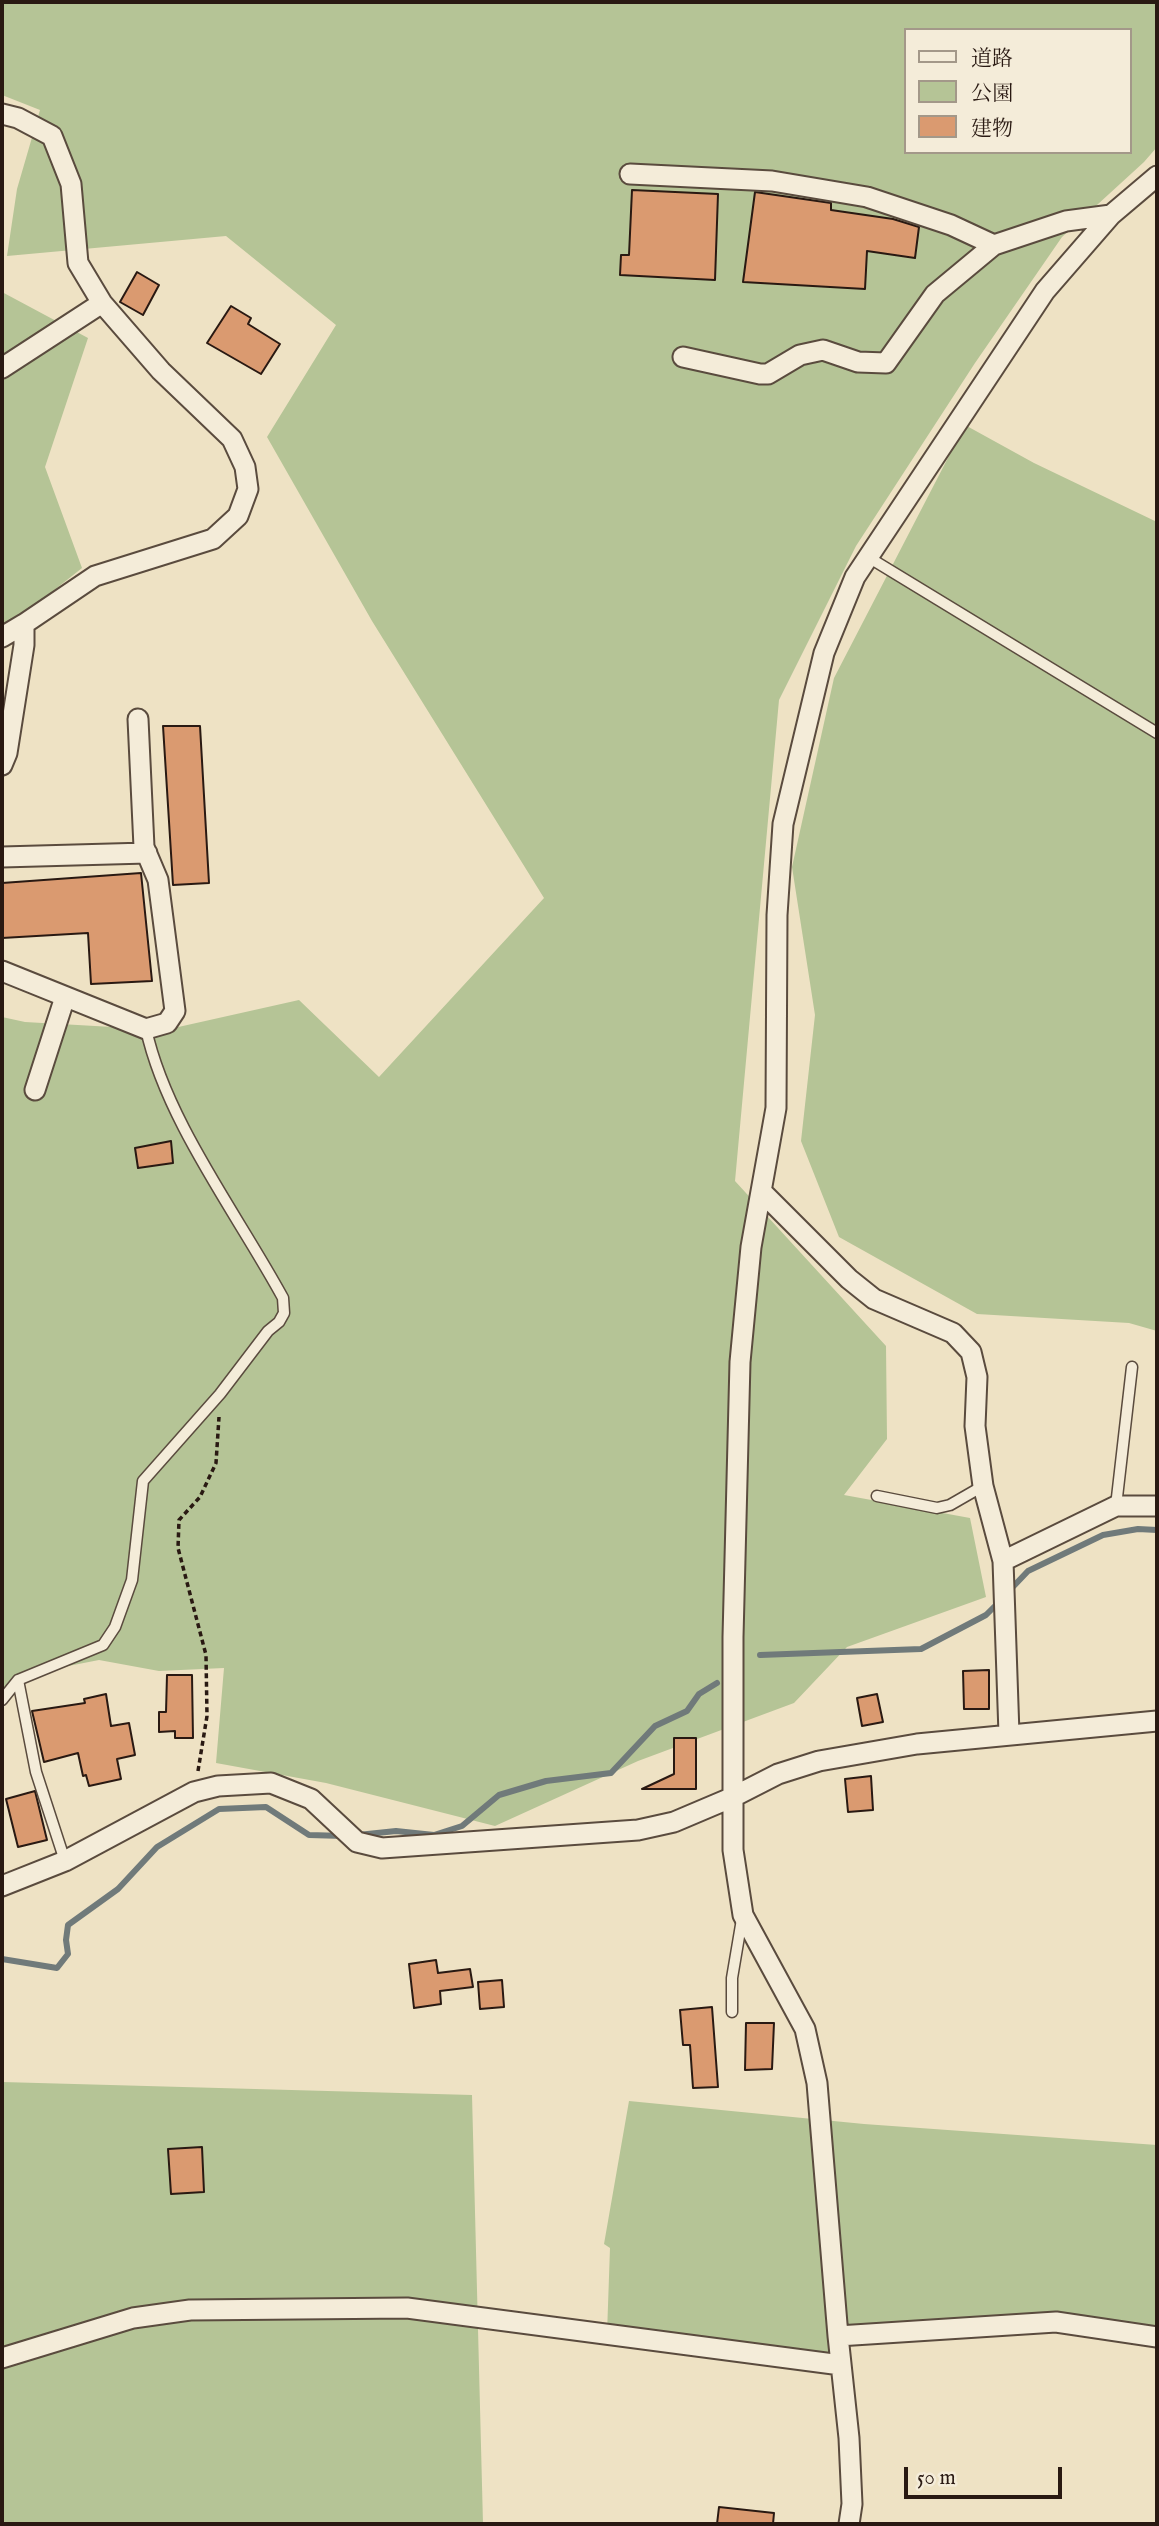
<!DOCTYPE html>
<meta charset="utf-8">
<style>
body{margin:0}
#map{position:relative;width:1159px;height:2526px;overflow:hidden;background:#eee2c4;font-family:"IM FELL English","Noto Serif JP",serif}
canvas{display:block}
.frame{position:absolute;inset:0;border:4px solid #291912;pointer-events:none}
.legend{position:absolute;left:904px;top:28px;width:228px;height:126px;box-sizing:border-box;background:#f4ecd9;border:2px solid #a39889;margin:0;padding:9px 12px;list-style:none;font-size:21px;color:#291912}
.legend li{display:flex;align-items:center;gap:14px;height:35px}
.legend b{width:35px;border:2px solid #a39889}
.scale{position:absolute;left:904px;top:2467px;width:158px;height:32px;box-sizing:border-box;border:4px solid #291912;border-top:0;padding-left:9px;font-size:21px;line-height:24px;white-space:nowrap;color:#291912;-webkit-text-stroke:5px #f4ecd9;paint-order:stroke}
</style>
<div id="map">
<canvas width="1159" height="2526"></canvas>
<div class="frame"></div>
<ul class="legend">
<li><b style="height:9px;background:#f4ecd9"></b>道路</li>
<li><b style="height:19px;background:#b5c496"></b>公園</li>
<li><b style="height:19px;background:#da9a70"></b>建物</li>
</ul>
<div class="scale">50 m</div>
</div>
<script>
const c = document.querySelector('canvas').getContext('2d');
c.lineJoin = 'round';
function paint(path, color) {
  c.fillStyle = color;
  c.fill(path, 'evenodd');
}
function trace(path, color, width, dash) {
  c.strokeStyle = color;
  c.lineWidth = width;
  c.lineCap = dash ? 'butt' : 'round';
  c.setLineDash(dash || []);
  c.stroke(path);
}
const green = new Path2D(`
 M2 2H1157V147L1144 162 1062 237 975 363 856 546 779 700 735 1181 886 1346 887 1439 844 1495 970 1518 986 1597 847 1647 794 1703 638 1761 495 1826 326 1783 216 1763 224 1668 159 1671 99 1660 17 1676 2 1694V1017L25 1022 165 1030 299 1000 379 1077 544 898 372 621 267 437 336 325 226 236 7 256 17 189 40 110 2 95ZM905 30H1129V152H905Z
 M2 292 88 338 45 467 82 568 8 627 2 630Z
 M965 425 1034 463 1157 522V1331L1129 1323 977 1314 839 1237 801 1141 815 1015 792 867 834 678Z
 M2 2082 472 2095 483 2524H2Z
 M629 2101 864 2124 1157 2145V2338L1042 2331 838 2336 840 2361 607 2334 610 2248 604 2244Z`);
const stream = new Path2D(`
 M1009 1591 1028 1571 1103 1535 1138 1529 1157 1530
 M760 1655 921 1649 986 1615 999 1602
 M358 1835 396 1831 434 1835 462 1826 499 1795 546 1781 611 1773 655 1726 687 1711 699 1694 717 1683
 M2 1959 57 1968 68 1954 66 1940 68 1925 118 1889 157 1847 219 1809 266 1807 309 1835 344 1836`);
const building = new Path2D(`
 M632 190 718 194 715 280 620 275 621 255H629Z
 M755 192 831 203V210L893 219 919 227 915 258 867 251 865 289 743 282Z
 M137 272 159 285 143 315 120 302Z
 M231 306 251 318 248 324 280 344 261 374 207 343Z
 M163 726H200L209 883 173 885Z
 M141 873 152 981 91 984 88 933 2 938V883Z
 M171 1141 173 1163 138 1168 135 1148Z
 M989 1670V1709H964L963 1671Z
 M167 1675H192L193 1738H175V1731L159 1732V1712H166Z
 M106 1694 111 1726 129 1723 135 1755 117 1759 121 1779 89 1786 86 1775 83 1776 78 1753 44 1762 32 1711 85 1703 84 1699Z
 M877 1694 883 1722 862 1726 857 1698Z
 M674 1738H696V1789H642L674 1774Z
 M871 1776 873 1810 848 1812 845 1779Z
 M35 1791 47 1840 18 1847 6 1799Z
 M436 1960 438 1973 470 1969 473 1987 440 1991 441 2004 414 2008 409 1964Z
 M502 1980 504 2007 480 2009 478 1982Z
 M712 2007 718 2087 693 2088 690 2045H683L680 2010Z
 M746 2023H774L772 2069 745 2070Z
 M202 2147 204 2192 171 2194 168 2149Z
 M719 2507 774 2513 773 2524H717Z`);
const path = new Path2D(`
 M198 1771 207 1716 206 1655 178 1548 179 1520 200 1497 216 1463 219 1417`);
const lane = new Path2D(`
 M868 557 1157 733
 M877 1496 937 1508 950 1505 983 1486
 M1116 1506 1132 1367
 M18 1680 36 1772 65 1861
 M2 1700 18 1680 103 1645 115 1627 132 1580 143 1481 220 1394 268 1331 279 1322 284 1313 283 1298C238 1215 166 1121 146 1029
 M732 2012V1978L742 1919`);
const street = new Path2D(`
 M2 114 18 118 52 136 71 184 78 263 102 303 161 371 232 439 245 467 248 489 238 516 213 539 95 576 24 624V645L7 753 2 765
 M630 174 772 181 867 197 951 225 994 245
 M683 357 760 374H768L800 355 823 350 858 362 886 363 935 294 994 245 1066 221 1111 215
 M2 368 102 303
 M2 637 24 624
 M2 857 147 853
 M2 971 146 1029 167 1023 175 1011 158 880 144 847 138 719
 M35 1090 65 997
 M762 1192 849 1279 874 1299 953 1333 971 1352 977 1377 975 1426 983 1486 1003 1561 1009 1734
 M1003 1561 1116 1506H1157
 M2 1886 65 1861 194 1792 218 1786 271 1783 311 1799 357 1842 382 1848 638 1830 674 1822 733 1797 778 1774 819 1761 917 1744 1157 1721
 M838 2336 1056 2322 1157 2337
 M2 2358 133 2318 190 2310 407 2308 841 2365
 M849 2524 852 2504 849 2438 838 2336 817 2083 805 2029 743 1915 733 1850V1637L740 1362 751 1247 776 1108 777 915 783 824 824 653 855 577 1045 291 1111 215 1157 176`);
paint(green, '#b5c496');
trace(stream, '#707a7a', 6);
paint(building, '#da9a70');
trace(building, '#291912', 2);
trace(lane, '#5a4b3e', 13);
trace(street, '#5a4b3e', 23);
trace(path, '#291912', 3.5, [5, 3.5]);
trace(lane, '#f4ecd9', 10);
trace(street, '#f4ecd9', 19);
</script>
